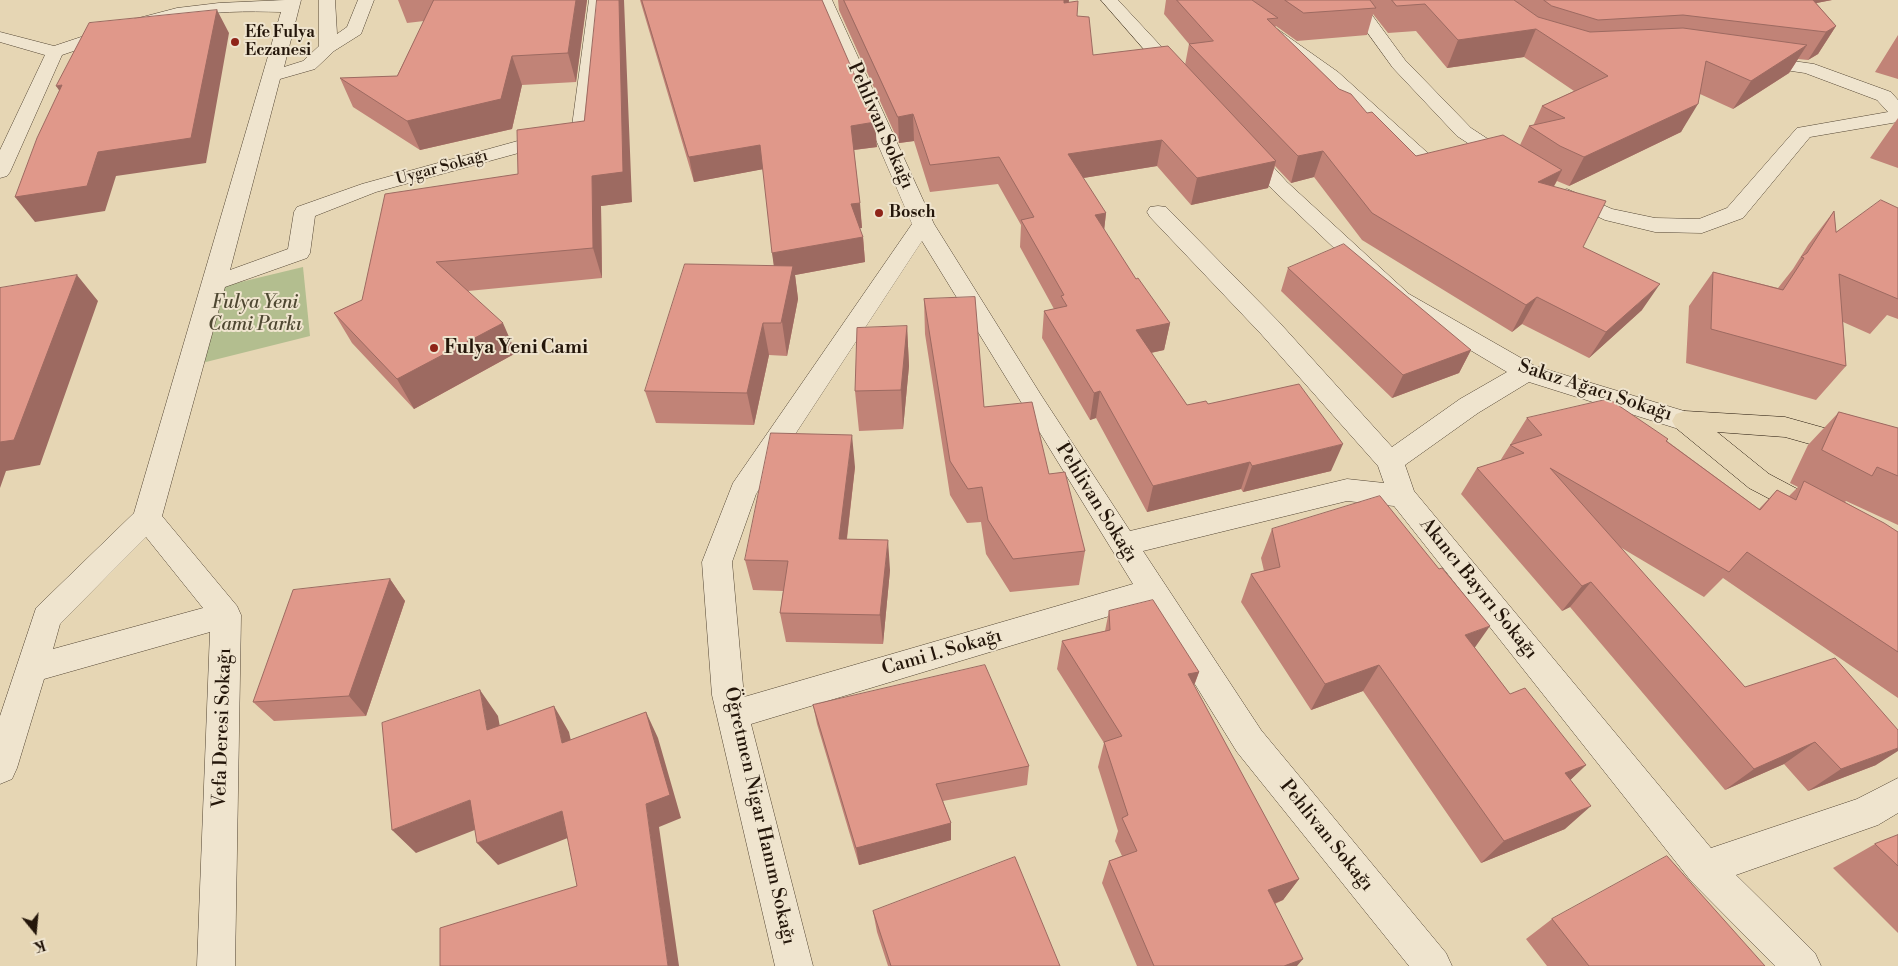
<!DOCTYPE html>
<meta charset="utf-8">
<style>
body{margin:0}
#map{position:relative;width:1898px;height:966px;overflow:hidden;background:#e6d6b4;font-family:"Libre Bodoni",serif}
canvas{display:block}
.north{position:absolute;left:10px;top:906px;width:50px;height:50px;-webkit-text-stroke:4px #efe4ce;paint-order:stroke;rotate:163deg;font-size:14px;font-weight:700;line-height:20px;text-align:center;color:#24160a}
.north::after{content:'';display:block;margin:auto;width:18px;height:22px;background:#24160a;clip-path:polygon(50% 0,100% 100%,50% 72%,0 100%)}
</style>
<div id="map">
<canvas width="1898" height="966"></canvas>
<div class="north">K</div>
</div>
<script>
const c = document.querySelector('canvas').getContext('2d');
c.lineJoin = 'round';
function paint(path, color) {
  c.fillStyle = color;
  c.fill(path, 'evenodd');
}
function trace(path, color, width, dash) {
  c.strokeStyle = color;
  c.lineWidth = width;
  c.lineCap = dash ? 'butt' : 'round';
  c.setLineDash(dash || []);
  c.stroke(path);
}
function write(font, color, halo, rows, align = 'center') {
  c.font = font + ' "Libre Bodoni",serif';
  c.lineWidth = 4;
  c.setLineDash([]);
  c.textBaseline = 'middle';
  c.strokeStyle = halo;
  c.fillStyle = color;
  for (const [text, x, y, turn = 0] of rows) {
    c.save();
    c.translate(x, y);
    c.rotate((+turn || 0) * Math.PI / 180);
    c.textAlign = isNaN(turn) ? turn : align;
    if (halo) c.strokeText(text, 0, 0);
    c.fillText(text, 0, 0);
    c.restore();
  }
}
const green = new Path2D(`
 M303 267 310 336 202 363 220 287Z`);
const minor = new Path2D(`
 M285 0H301L284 67 303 61 319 46V0H335L337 34 347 27 358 0H374L361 34 334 51 315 69 280 79 230 270 288 249 294 212 297 207 362 184 572 126 589 0H605L591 130 588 134 376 192 315 216 310 253 307 258 225 287 162 516 237 606 241 615 235 966H197L210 632 44 679 17 768 12 779 0 784V716L36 608 134 513 281 12C247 11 212 11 179 18 139 26 101 42 62 55L10 172 7 176 0 178V150L45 55 0 42V32L54 46 135 19 177 8 219 3ZM146 537 203 608 53 649 60 624Z
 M816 0H832L934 224 1041 395 1130 531 1347 479 1384 483 1378 466 1261 334 1150 217 1147 212 1150 207 1158 206 1166 207 1279 322 1392 447 1460 399 1507 372 1393 304 1273 190 1237 150 1240 146 1247 144 1254 146 1287 182 1409 294 1535 366 1694 414 1698 421 1694 428 1685 431 1529 382 1478 413 1405 465 1414 491 1711 848 1857 799 1898 778V813L1878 825 1736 875 1815 953 1821 966H1775L1691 881 1394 506 1347 501 1143 551 1261 730 1446 953 1452 966H1409L1237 752 1146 605 751 724 813 966H775L712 695 702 562 733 483 912 224ZM922 241 1133 584 744 697 732 562 756 494Z
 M1101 0H1118L1184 71 1186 75 1184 79H1170Z
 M1217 0H1236L1338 72 1440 164 1443 168 1440 172 1433 174 1426 172 1324 80Z
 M1344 0H1361L1405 60 1471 128 1517 158 1520 162 1517 166 1510 168 1503 166 1457 136 1393 68Z
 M1757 56 1814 64 1891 92 1898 100V122L1810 137 1743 218 1702 233 1655 232 1605 220 1560 199 1556 195 1560 191 1567 189 1612 209 1655 218 1699 219 1727 208 1797 128 1888 112 1877 100 1805 73 1751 65 1748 61 1751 57Z`);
const major = new Path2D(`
 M1685 411 1785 417 1871 441 1898 451V472L1863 459 1785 437 1717 432 1769 474 1818 500 1822 508 1818 516 1808 519 1749 488 1676 428 1672 421 1676 414Z`);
const wall = new Path2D(`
 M398 0H587L576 82 522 85 512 129 420 150 353 107 340 78 397 76 424 21 407 23Z
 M640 0H822L877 147 854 150 862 228H859L863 237 865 262 795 275 798 299 787 356 769 355 754 425 656 423 645 391 774 266 763 169 694 182Z
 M838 0H1069V2L1077 16 1093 55 1185 65 1189 44 1164 14 1166 0H1832L1816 3 1836 26 1818 54 1808 60 1798 59 1789 73 1733 109 1700 94 1681 132 1569 186 1557 181 1554 186 1583 247 1642 310 1589 358 1522 324 1512 332 1362 240 1314 177 1291 183 1275 166 1268 188 1191 205 1157 166 1083 178 1106 213 1104 230 1136 279 1170 323 1164 350 1151 353 1187 405 1208 404 1331 471 1243 492 1241 489 1147 512 1096 418 1090 420 1042 338 1044 311 1054 309 1020 247 1021 225 998 184 930 192 914 141 899 143 839 10ZM1373 14 1388 33 1416 31 1447 68 1524 57 1574 91 1542 106 1533 126H1529L1520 145 1416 156 1339 89 1275 27 1276 26 1297 41 1367 35Z
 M1898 35V79L1875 72Z
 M1898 118V168L1870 158Z
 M584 121 632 202 601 206 602 278 468 291 516 353 414 409 352 343 334 313 362 300Z
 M1898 208V319L1887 315 1870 334 1843 322 1846 366 1816 400 1686 363 1689 306 1713 272 1778 288 1793 269 1808 245 1834 211 1836 232Z
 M1288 268 1471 350 1459 373 1392 398 1281 291Z
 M924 299 984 407 1049 474 1085 551 1079 585 1010 592 986 554 981 522 967 523 950 495 925 334Z
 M907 326 909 366 903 429 859 431 855 391Z
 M1839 412 1898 428V525L1846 501 1845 502 1898 532V698L1723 578 1704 597 1620 547 1745 687 1876 765 1808 791 1784 764 1725 790 1570 607 1562 611 1461 494 1477 468 1500 461 1527 418 1668 439 1667 441 1759 509 1777 490 1789 496 1798 487 1790 483 1808 445Z
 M855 467 847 539 890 570 883 644 786 642 780 613 783 591 753 590 745 560Z
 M1272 529 1475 648 1510 694 1586 765 1570 780 1565 829 1481 863 1363 691 1311 710 1241 602 1251 574 1264 571 1261 558Z
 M390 579 405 601 366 716 274 721 253 702Z
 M1109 611 1199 672 1194 686 1299 879 1283 900 1275 904 1297 966H1137L1102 883 1109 861 1122 856 1115 841 1118 831 1098 767 1104 743 1057 669 1062 641 1105 631Z
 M813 705 1029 766 1027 785 943 801 951 823V840L859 865 817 724Z
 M1898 835V933L1833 868 1875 844Z
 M873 911 1060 966H888L877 932Z
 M1552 919 1765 966H1547L1526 939Z`);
const shadedWall = new Path2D(`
 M576 0H587L576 82 568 53Z
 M619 0H624L632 202 601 206 602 278 593 248 592 176Z
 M1064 0H1069L1062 28Z
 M1788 0H1832L1781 10Z
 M217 10 229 33 206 163 116 176 105 211 35 222 15 197Z
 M1836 26 1818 54 1808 60 1826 32Z
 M1536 29 1524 57 1447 68 1458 40Z
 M1807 45 1789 73 1733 109 1751 81Z
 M512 56 522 85 512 129 420 150 407 121Z
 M62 85 73 110 56 86Z
 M1698 104 1681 132 1569 186 1584 157Z
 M913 114 914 141 899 143 898 117Z
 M875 122 877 147 853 150 851 126Z
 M1162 140 1157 166 1065 181 1068 154Z
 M760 145 764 169 694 182 689 157Z
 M1323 151 1314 177 1291 183 1298 156Z
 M1276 161 1268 188 1191 205 1197 178Z
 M1562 170 1549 196 1538 182Z
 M860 203 862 228 853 229 851 204Z
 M1106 213 1103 240 1095 215Z
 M863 237 865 262 795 275 798 299 787 356 772 253Z
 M77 275 98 301 40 465 6 471 0 488V442Z
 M1660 284 1642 310 1589 358 1606 332Z
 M1537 297 1522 324 1512 332 1526 305Z
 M503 323 516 353 414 409 397 379Z
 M763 323 769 355 754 425 747 393Z
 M1170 323 1164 350 1131 357 1136 330Z
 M907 326 909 366 903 429 901 390Z
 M1471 350 1459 373 1392 398 1403 375Z
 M1100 391 1096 418 1090 420 1094 393Z
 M852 435 855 467 843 570 839 539Z
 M1343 444 1331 471 1243 492 1252 466Z
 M1250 462 1241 489 1147 512 1153 486Z
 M888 540 890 570 883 644 880 615Z
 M390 579 405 601 366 716 349 696Z
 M1591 582 1570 607 1562 611 1582 586Z
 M1490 626 1471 653 1465 635Z
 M1379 665 1363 691 1311 710 1325 684Z
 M1199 672 1189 698 1188 674Z
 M480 690 498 716 505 755 487 730Z
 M554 706 569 732 577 768 562 743Z
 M646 712 658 738 681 818 659 827 679 966H668L646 804Z
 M1815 742 1784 764 1725 790 1754 769Z
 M1898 748V751L1876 765 1808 791 1841 769Z
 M1586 765 1561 789 1565 773Z
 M470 800 490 824 416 853 392 830Z
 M1591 806 1565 829 1481 863 1504 841Z
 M562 811 578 834 498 865 477 843Z
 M951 823V840L859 865 856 848Z
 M1299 879 1283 900 1254 911 1268 890Z
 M1303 959 1297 966H1284Z`);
const building = new Path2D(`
 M434 0H576L568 53 512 56 501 99 407 121 340 78 397 76Z
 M597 0H619L623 172 592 176 593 248 436 262 503 323 397 379 334 313 362 300 385 194 518 174 517 130 584 121Z
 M642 0H822L875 122 851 126 860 203 851 204 863 237 772 253 760 145 689 157Z
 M844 0H1064V3L1078 1 1077 16 1089 17 1093 55 1168 46 1276 161 1197 178 1162 140 1068 154 1106 213 1095 215 1136 279 1138 278 1170 323 1136 330 1187 405 1206 401 1208 404 1299 384 1343 444 1252 466 1250 462 1153 486 1100 391 1094 393 1044 311 1067 306 1061 296 1064 295 1021 220 1034 217 999 157 930 165 913 114 898 117Z
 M1177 0H1252L1278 18 1267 19 1339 89 1351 94 1367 113 1372 112 1416 156 1503 135 1562 170 1538 182 1606 201 1583 247 1660 284 1606 332 1537 297 1526 305 1372 213 1323 151 1298 156 1189 44 1213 41Z
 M1285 0H1370L1376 8 1304 13Z
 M1392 0H1514L1538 17 1590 32 1683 28 1807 45 1751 81 1706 61 1698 104 1584 157 1560 146 1529 126 1565 118 1542 106 1608 76 1536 29 1458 40 1425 4 1397 6Z
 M1544 0H1813L1836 26 1826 32 1683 15 1598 20 1552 6Z
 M217 10 191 138 98 152 87 186 15 197 37 138 62 85 56 86 89 23Z
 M1881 200 1898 208V299L1839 274 1846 366 1711 329 1713 272 1783 290 1804 258 1801 257 1807 253 1834 211 1836 232Z
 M1344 244 1471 350 1403 375 1288 268Z
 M685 264 793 266 781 323H763L747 393 645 391Z
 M77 275 14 440 0 442V288Z
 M975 297 984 407 1032 402 1049 474 1065 472 1085 551 1013 559 988 520 982 487 968 489 950 461 924 299Z
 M907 326 901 390 855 391 857 328Z
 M1609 399 1668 439 1666 441 1760 510 1777 490 1796 500 1804 481 1884 523 1898 532V652L1747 552 1729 572 1550 468 1745 687 1835 658 1898 730V748L1841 769 1815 742 1754 769 1591 582 1582 586 1477 468 1524 453 1510 445 1542 435 1527 418Z
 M1839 412 1898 428V476L1877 467 1872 476 1822 450Z
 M771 433 852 435 839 539 888 540 880 615 780 613 788 561 745 560Z
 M1380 496 1439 569 1442 568 1490 626 1465 635 1510 694 1525 688 1586 765 1565 773 1591 806 1504 841 1379 665 1325 684 1251 574 1280 567 1272 529Z
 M390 579 349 696 253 702 293 590Z
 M1153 600 1199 672 1188 674 1299 879 1268 890 1303 959 1284 966H1154L1109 861 1137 851 1122 818 1128 815 1104 742 1122 736 1062 641 1110 630 1109 611Z
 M985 665 1029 766 936 784 951 823 856 848 813 705Z
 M480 690 487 730 554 706 562 743 646 712 670 795 646 804 668 966H440V928L577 886 562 811 477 843 470 800 392 830 382 723Z
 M1898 835V866L1875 844Z
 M1667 856 1765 966H1589L1552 919Z
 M1015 857 1060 966H891L873 911Z`);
const markers = [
 [235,42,5,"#8f2418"],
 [879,213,5,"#8f2418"],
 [434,348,5,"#8f2418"]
];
const farPoinames = [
 ["Efe Fulya",245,33],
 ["Eczanesi",245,51],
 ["Bosch",889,213]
];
const farStreetnames = [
 ["Uygar Sokağı",442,168,-15]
];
const streetNames = [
 ["Pehlivan Sokağı",880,126,66],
 ["Sakız Ağacı Sokağı",1595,391,18],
 ["Pehlivan Sokağı",1096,503,58],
 ["Akıncı Bayırı Sokağı",1478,589,51],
 ["Cami 1. Sokağı",942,653,-16],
 ["Vefa Deresi Sokağı",223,728,-88],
 ["Öğretmen Nigar Hanım Sokağı",759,816,77],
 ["Pehlivan Sokağı",1326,836,51]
];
const parkNames = [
 ["Fulya Yeni",255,303],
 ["Cami Parkı",255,325]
];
const poiNames = [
 ["Fulya Yeni Cami",444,348]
];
paint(green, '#b3be8f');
trace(minor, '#544634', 1);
trace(major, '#24160a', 1);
paint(minor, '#efe4ce');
paint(major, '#e6d6b4');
paint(wall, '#c18377');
paint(shadedWall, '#9d6a61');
paint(building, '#e0988a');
trace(building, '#9d6a61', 1);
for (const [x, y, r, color] of markers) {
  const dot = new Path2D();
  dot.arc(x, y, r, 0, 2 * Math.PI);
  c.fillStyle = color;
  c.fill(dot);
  trace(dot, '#efe4ce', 2);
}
write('bold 16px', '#24160a', '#efe4ce', farPoinames, 'left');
write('16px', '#24160a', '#efe4ce', farStreetnames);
write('19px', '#24160a', '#efe4ce', streetNames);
write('italic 19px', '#4f4832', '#efe4ce', parkNames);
write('bold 19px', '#24160a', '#efe4ce', poiNames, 'left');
</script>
